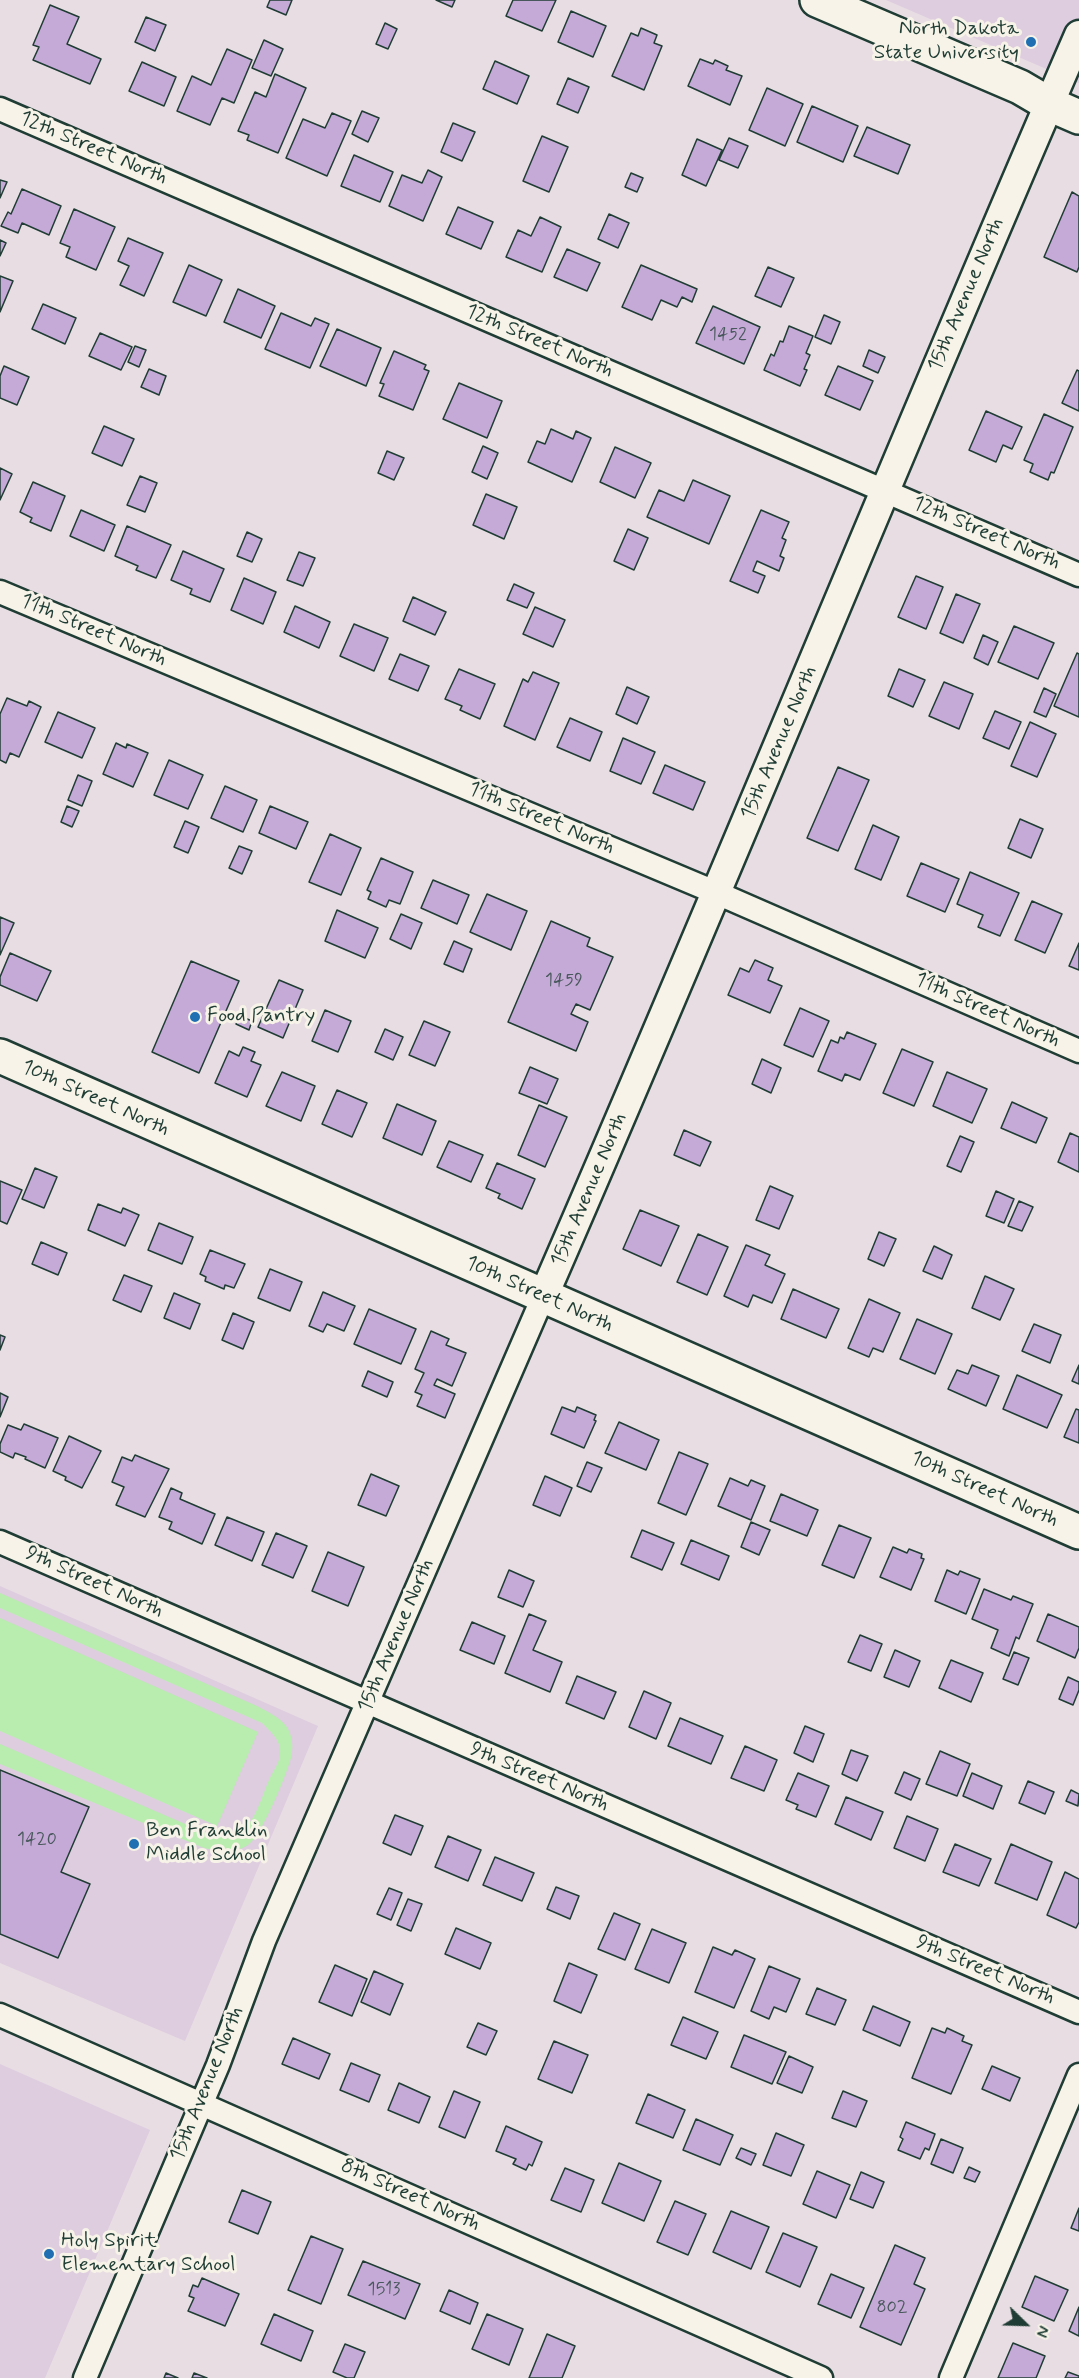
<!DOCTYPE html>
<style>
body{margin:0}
#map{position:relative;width:1079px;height:2378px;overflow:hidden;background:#e8dde3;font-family:Mynerve,sans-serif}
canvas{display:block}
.north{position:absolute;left:995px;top:2294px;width:60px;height:60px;-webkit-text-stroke:4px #f7f3e8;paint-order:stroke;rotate:113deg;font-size:16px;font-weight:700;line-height:24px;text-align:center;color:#1f3d34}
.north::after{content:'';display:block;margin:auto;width:21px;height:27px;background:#1f3d34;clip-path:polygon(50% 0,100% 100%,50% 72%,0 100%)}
</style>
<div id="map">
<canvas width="1079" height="2378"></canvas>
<div class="north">N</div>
</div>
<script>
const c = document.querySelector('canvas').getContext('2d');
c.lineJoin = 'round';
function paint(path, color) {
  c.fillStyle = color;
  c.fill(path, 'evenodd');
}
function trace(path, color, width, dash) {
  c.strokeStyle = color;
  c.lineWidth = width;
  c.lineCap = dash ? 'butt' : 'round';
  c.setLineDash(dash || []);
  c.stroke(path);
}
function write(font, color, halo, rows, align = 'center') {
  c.font = font + ' Mynerve,sans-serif';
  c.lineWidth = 6;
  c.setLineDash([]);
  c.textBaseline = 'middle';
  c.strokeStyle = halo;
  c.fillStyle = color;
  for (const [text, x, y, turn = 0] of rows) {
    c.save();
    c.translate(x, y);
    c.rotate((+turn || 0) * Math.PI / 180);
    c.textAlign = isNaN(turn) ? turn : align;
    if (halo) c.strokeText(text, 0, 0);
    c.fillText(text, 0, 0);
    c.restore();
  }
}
const built = new Path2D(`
 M886 0H1079V83Z
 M0 1586 318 1726 185 2041 0 1963Z
 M0 2064 150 2130 45 2378H0Z`);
const green = new Path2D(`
 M0 1593 257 1706C268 1712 284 1719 289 1731 293 1740 293 1749 291 1758 286 1776 262 1835 248 1845 234 1854 219 1852 204 1848L0 1764V1744L213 1836C251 1843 257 1808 269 1780 272 1773 280 1762 280 1754 282 1741 270 1731 262 1723L0 1608Z
 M0 1618 258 1732 217 1826 0 1731Z`);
const building = new Path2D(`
 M270 0H292L286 15 267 7Z
 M436 0H455L452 7Z
 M513 0H556L542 31 506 16Z
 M50 5 79 17 67 44 101 59 90 84 33 60 39 47 33 45Z
 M571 11 606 26 593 57 558 42Z
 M146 17 166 25 155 51 135 42Z
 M385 23 397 29 388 49 376 44Z
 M641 28 657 35 654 43 662 46 644 90 612 76 631 33 638 36Z
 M264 40 283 49 271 76 252 68Z
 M227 49 252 60 234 103 222 98 210 125 177 111 192 76 211 85Z
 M700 59 713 64 715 60 728 66 726 70 742 76 730 105 688 86Z
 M495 61 529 76 517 104 483 89Z
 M142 62 176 77 164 106 129 91Z
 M275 74 306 88 278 153 247 140 249 135 238 131 255 92 266 97Z
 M568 78 589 87 578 113 557 104Z
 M767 88 803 104 785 146 749 130Z
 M812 106 858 126 843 162 797 142Z
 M362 111 379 118 368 142 352 134Z
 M332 113 351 121 327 176 286 158 303 119 325 128Z
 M453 123 475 132 462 161 441 152Z
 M867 127 910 145 898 174 854 156Z
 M542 136 568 147 549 192 523 181Z
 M729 138 748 146 738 168 719 160Z
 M697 139 722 150 706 186 682 175Z
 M354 155 393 172 380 202 341 186Z
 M428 170 442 177 423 221 389 206 402 175 422 183Z
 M631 173 643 178 637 192 625 187Z
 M0 180 7 182 0 198Z
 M22 189 61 206 49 235 22 223 18 233 1 226 8 212 11 214Z
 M1072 192 1079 196V267L1077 272 1044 257Z
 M458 207 493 222 481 249 446 234Z
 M74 209 115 227 96 270 66 257 70 247 60 243Z
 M609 214 629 223 618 248 598 239Z
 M540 217 561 227 542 272 506 257 518 230 531 236Z
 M128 238 163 253 144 296 120 285 129 266 118 261Z
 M0 240 6 243 0 256Z
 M567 249 600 263 587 291 554 277Z
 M189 265 222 280 206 316 173 302Z
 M641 265 697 289 692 302 682 297 677 307 661 300 652 320 622 307Z
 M768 267 794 278 781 307 755 296Z
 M0 276 13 281 0 312Z
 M238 289 275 306 261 338 224 322Z
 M43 304 76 318 65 344 32 329Z
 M713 306 760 327 744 364 696 343Z
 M281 313 311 326 315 318 329 324 310 368 265 349Z
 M824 315 840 322 831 344 815 337Z
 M789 326 813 336 806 353 810 355 804 369 807 370 800 386 764 370 771 354 774 356 780 341 783 342Z
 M337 329 381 348 366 386 320 366Z
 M100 333 132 347 121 370 89 356Z
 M135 346 146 350 139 367 128 362Z
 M869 350 885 357 878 373 863 366Z
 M394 351 426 365 424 369 429 371 413 410 379 396 384 384 380 383Z
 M4 366 29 377 17 405 0 398V376Z
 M838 366 873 381 860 410 825 395Z
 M149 369 166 376 159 395 141 387Z
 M1077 370 1079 371V411L1062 403Z
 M459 383 502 401 487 438 443 419Z
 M986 411 1022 427 1012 449 1003 445 996 462 969 450Z
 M1044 414 1073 427 1054 473 1051 472 1048 480 1030 472 1033 464 1024 460Z
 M104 426 134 439 122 466 92 453Z
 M551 429 573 439 576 431 591 438 572 482 528 462 537 441 545 444Z
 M483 446 498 453 487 479 472 472Z
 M615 447 651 463 635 498 600 482Z
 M387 451 404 458 394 480 378 473Z
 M0 468 12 474 0 500Z
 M140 476 157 483 145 512 127 505Z
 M693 480 730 496 709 544 647 517 659 490 684 501Z
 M33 482 65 496 51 531 30 522 32 518 20 512Z
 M486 494 517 507 504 539 473 525Z
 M81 510 115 525 104 551 70 536Z
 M761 510 789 522 782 538 786 540 780 556 784 558 779 571 757 561 753 571 765 576 758 593 730 581Z
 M127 526 171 545 156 578 136 570 138 566 115 556Z
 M628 529 648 538 634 570 614 561Z
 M247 532 262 539 252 562 237 556Z
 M183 551 224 569 210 602 190 594 192 589 171 580Z
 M299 552 315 558 303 586 287 580Z
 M916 576 943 587 926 629 898 617Z
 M244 578 276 592 263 624 231 610Z
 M514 584 534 593 527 608 507 600Z
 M956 594 980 604 963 643 940 633Z
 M413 597 446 612 435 635 403 621Z
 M295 606 330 622 319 648 284 632Z
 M535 607 565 620 553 647 523 634Z
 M354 624 388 638 374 671 340 656Z
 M1014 626 1054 643 1038 679 998 662Z
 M983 635 998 642 988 665 974 658Z
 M1077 653 1079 654V717L1054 706Z
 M400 654 429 666 418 691 389 679Z
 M459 669 495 684 480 719 460 710 462 706 445 699Z
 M899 669 925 680 913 707 888 696Z
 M533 672 559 683 535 740 504 726 523 679 528 682Z
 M944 682 973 694 959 729 929 716Z
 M627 687 649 697 637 724 616 714Z
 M1044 688 1056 694 1046 717 1034 712Z
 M7 698 27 706 29 701 41 707 19 757 10 753 6 763 0 760V714Z
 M995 711 1021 722 1009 749 983 738Z
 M58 712 95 728 82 758 45 742Z
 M570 718 602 732 590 761 557 747Z
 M1030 722 1056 734 1037 777 1011 766Z
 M623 738 655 752 641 784 610 771Z
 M116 743 126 748 127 744 148 753 133 787 103 774Z
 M169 760 203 775 188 809 154 795Z
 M665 765 705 782 693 810 653 793Z
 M838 767 869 780 838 851 807 838Z
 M78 775 92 781 82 806 68 800Z
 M225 786 257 800 243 832 211 818Z
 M67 806 79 811 72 827 61 822Z
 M270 806 308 822 296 849 259 833Z
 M1020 819 1043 829 1031 858 1008 848Z
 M185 821 199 827 188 853 174 847Z
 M873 825 899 837 881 880 855 869Z
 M330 834 361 848 341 895 309 882Z
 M239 846 252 851 242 874 229 868Z
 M381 858 413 872 400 904 389 900 386 907 368 899 371 892 367 890Z
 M921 863 959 879 945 912 907 896Z
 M970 872 1019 893 1000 936 978 927 983 915 957 904Z
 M433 880 469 895 457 924 421 908Z
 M487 894 527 911 511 950 470 932Z
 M1032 901 1062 914 1045 953 1015 940Z
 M337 910 378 928 365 958 325 941Z
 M401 914 422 923 411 949 390 939Z
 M0 917 14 923 0 955Z
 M551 921 590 938 587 946 613 957 590 1010 576 1004 571 1014 588 1022 576 1051 508 1022Z
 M454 941 472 949 463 972 444 964Z
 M1079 943V970L1069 966Z
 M10 953 51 971 37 1001 0 985V977Z
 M755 960 773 968 768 980 782 986 770 1013 728 995 740 968 749 972Z
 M191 961 239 981 199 1073 152 1052Z
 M279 980 303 990 283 1038 258 1027Z
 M800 1008 829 1021 813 1057 784 1045Z
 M325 1010 351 1021 338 1052 312 1041Z
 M240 1016 252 1021 249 1030 236 1024Z
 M424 1021 450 1032 435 1066 409 1055Z
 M385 1029 403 1037 393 1060 375 1052Z
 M847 1032 876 1044 860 1080 845 1074 842 1081 818 1071 831 1040 838 1043 840 1037 844 1039Z
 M243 1047 255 1052 251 1061 261 1065 247 1097 215 1083 229 1051 239 1056Z
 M902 1049 933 1062 914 1106 883 1093Z
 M762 1059 781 1068 771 1093 752 1084Z
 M530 1067 558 1079 547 1104 519 1093Z
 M282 1072 315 1086 301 1121 266 1106Z
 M947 1072 987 1089 972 1123 933 1106Z
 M337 1090 367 1103 352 1137 322 1124Z
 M1012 1102 1047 1118 1036 1143 1001 1128Z
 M397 1104 436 1121 422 1155 383 1138Z
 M539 1105 567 1117 545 1167 518 1155Z
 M684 1130 711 1142 700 1166 674 1155Z
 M1070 1133 1079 1137V1172L1058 1162Z
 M960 1136 974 1142 961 1172 947 1166Z
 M449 1141 483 1155 471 1182 437 1167Z
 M497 1163 535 1179 522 1209 498 1198 500 1194 486 1188Z
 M35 1168 57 1177 44 1208 22 1199Z
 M0 1181 22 1190 7 1224 0 1221Z
 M770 1186 793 1196 779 1229 756 1220Z
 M996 1191 1014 1199 1004 1223 986 1216Z
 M1019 1201 1033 1207 1022 1231 1008 1226Z
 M98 1204 121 1213 123 1208 139 1215 125 1246 88 1230Z
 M640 1210 679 1226 661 1266 623 1249Z
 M159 1223 193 1237 182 1264 148 1250Z
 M879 1232 896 1239 884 1266 868 1259Z
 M698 1234 728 1247 707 1295 677 1282Z
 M41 1242 67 1253 58 1275 32 1264Z
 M746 1245 770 1255 765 1265 785 1274 772 1303 753 1295 748 1307 724 1296Z
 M934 1246 952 1255 942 1279 923 1271Z
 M210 1250 245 1264 234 1288 225 1285 224 1289 205 1281 206 1277 200 1274Z
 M270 1269 302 1282 290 1311 258 1298Z
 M124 1275 152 1286 141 1312 113 1300Z
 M985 1276 1014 1289 1000 1320 972 1308Z
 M793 1289 839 1309 826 1338 781 1319Z
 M323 1292 355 1306 344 1331 327 1324 323 1332 309 1326Z
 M174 1293 200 1304 190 1329 164 1318Z
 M869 1299 900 1313 883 1352 873 1348 869 1357 848 1348Z
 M369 1309 416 1329 401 1364 354 1344Z
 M233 1313 254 1322 243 1349 222 1340Z
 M917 1319 952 1334 935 1374 900 1359Z
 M1034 1324 1061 1335 1050 1363 1022 1351Z
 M431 1331 449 1339 446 1345 466 1353 452 1386 437 1379 434 1385 455 1394 445 1418 417 1406 422 1395 415 1392 424 1373 415 1369Z
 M0 1335 5 1337 0 1350Z
 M972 1365 999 1376 986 1406 948 1389 957 1370 968 1374Z
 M1079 1365V1384L1072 1381Z
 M368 1371 393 1382 387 1397 362 1386Z
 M1017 1375 1062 1395 1047 1428 1003 1409Z
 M0 1393 8 1397 0 1417Z
 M562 1407 575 1412 577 1407 596 1415 594 1420 596 1421 584 1448 551 1434Z
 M1076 1409 1079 1410V1443L1064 1437Z
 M619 1422 659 1440 646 1470 605 1453Z
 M24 1424 58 1438 45 1468 25 1459 26 1457 15 1453 13 1458 0 1452V1444L8 1425 21 1430Z
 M69 1436 101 1451 82 1488 65 1480 66 1477 53 1471Z
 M679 1452 708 1464 686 1515 658 1503Z
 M135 1455 169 1469 145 1517 116 1505 124 1487 112 1482 122 1457 132 1461Z
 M587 1462 602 1468 591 1492 577 1486Z
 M371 1474 399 1486 386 1516 358 1505Z
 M545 1476 572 1488 560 1516 533 1505Z
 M730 1478 748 1486 751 1480 765 1486 751 1520 718 1506Z
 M171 1488 182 1493 180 1499 215 1514 202 1544 169 1529 172 1522 159 1517Z
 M781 1494 818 1510 807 1536 770 1521Z
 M227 1517 264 1532 252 1561 215 1545Z
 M751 1522 770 1530 759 1555 741 1547Z
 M839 1525 871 1538 854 1578 822 1565Z
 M642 1530 674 1543 662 1570 631 1557Z
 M276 1533 307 1546 293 1578 262 1565Z
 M691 1540 729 1556 719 1580 681 1564Z
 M893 1547 907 1553 909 1549 922 1554 921 1558 924 1559 911 1590 880 1577Z
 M328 1552 364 1567 348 1606 312 1591Z
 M509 1570 534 1581 523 1607 498 1597Z
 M947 1570 958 1575 960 1571 980 1579 966 1614 935 1601Z
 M984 1589 1011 1600 1013 1596 1033 1604 1019 1639 1016 1637 1009 1656 991 1648 998 1630 972 1619Z
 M529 1614 546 1621 533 1650 562 1662 550 1692 505 1673Z
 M1048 1614 1079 1627V1648L1075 1658 1037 1641Z
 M472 1622 505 1636 494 1664 460 1650Z
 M860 1635 882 1644 871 1671 848 1662Z
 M895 1650 920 1661 909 1687 884 1677Z
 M1014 1652 1029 1658 1018 1685 1003 1679Z
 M951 1660 983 1673 971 1702 939 1688Z
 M577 1676 616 1692 604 1719 566 1703Z
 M1068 1677 1079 1682V1690L1073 1705 1059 1699Z
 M644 1691 671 1703 656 1739 629 1727Z
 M680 1718 723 1736 711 1764 668 1746Z
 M805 1726 824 1734 813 1762 794 1753Z
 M745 1746 777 1760 764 1791 731 1778Z
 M851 1750 868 1756 857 1781 842 1774Z
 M940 1751 970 1764 957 1796 926 1784Z
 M0 1770 89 1807 61 1872 90 1884 58 1958 0 1934Z
 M904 1772 920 1779 911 1800 895 1793Z
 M798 1773 829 1786 816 1817 796 1809 798 1805 786 1800Z
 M972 1773 1002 1786 993 1809 963 1796Z
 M1028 1781 1054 1792 1045 1814 1019 1803Z
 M1071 1790 1079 1794 1078 1806 1066 1801Z
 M846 1797 883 1812 871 1840 835 1824Z
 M395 1815 423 1826 411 1855 383 1843Z
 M907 1816 938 1829 925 1861 894 1848Z
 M448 1836 481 1850 468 1881 435 1867Z
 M955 1844 991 1859 979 1886 943 1872Z
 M1011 1844 1052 1862 1037 1900 995 1883Z
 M495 1857 534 1873 522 1901 483 1885Z
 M1065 1872 1079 1879V1922L1076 1928 1047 1915Z
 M556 1887 579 1896 570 1919 547 1909Z
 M389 1888 402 1893 391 1920 377 1914Z
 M408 1899 422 1904 411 1931 397 1925Z
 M614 1913 640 1924 625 1960 598 1949Z
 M456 1928 491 1943 480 1969 445 1954Z
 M652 1929 686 1943 669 1983 635 1969Z
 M713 1947 732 1955 735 1950 755 1959 734 2008 695 1992Z
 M569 1963 597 1975 581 2013 554 2001Z
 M335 1965 367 1979 352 2016 319 2002Z
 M769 1966 800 1979 786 2012 774 2007 769 2019 751 2011Z
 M374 1971 403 1984 390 2015 361 2002Z
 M817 1988 846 2000 835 2025 806 2014Z
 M873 2006 910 2022 900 2046 863 2030Z
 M683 2017 718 2032 706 2059 671 2045Z
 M478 2023 497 2031 486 2055 467 2047Z
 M932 2028 945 2033 947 2028 964 2036 962 2041 972 2045 951 2094 912 2078Z
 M744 2035 786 2052 772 2084 731 2067Z
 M293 2038 330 2054 319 2079 282 2064Z
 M554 2041 588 2055 572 2093 538 2079Z
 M789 2056 813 2067 802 2093 777 2083Z
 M351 2063 380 2075 369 2102 340 2090Z
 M992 2066 1020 2078 1010 2101 982 2089Z
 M399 2083 430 2097 419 2123 388 2110Z
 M454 2091 480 2102 465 2138 439 2127Z
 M843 2091 867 2101 856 2127 832 2118Z
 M648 2094 685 2110 673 2138 636 2123Z
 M696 2119 733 2135 720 2165 683 2150Z
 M906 2122 935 2134 929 2150 925 2148 920 2159 898 2150 903 2139 900 2137Z
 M506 2126 542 2142 532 2166 529 2164 526 2170 513 2164 516 2159 496 2151Z
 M776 2133 804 2145 791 2176 763 2165Z
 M941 2139 963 2148 953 2173 931 2164Z
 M741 2148 756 2154 751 2165 736 2158Z
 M619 2163 661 2181 644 2221 602 2203Z
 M969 2167 980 2172 975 2182 964 2178Z
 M565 2168 594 2180 581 2212 551 2200Z
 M817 2171 850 2185 836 2218 803 2204Z
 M861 2172 884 2182 873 2208 850 2199Z
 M242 2190 271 2202 258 2234 229 2222Z
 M675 2201 706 2214 688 2255 657 2242Z
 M1079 2208V2231L1071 2228Z
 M731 2211 769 2227 751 2269 713 2252Z
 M783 2233 817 2247 800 2287 766 2272Z
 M311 2236 343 2249 321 2304 288 2290Z
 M895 2245 925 2258 914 2284 925 2289 901 2345 860 2327Z
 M363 2261 420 2284 405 2319 348 2295Z
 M831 2274 864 2288 851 2318 818 2304Z
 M1035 2276 1068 2290 1054 2321 1022 2307Z
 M202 2278 239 2294 225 2326 188 2311 194 2298 189 2296 193 2285 198 2287Z
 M449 2290 478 2303 470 2324 440 2311Z
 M1079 2307V2336L1069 2331Z
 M274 2314 313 2331 301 2361 261 2344Z
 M487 2314 523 2329 509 2365 472 2349Z
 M547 2334 575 2346 562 2378H529Z
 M1013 2343 1045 2356 1036 2378H998Z
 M345 2344 365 2352 354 2378H347L333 2372Z
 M1068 2372 1079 2376V2378H1065Z
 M166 2373 178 2378H164Z
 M194 2373 207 2378H192Z`);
const minor = new Path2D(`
 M0 109 1079 575
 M0 592 717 893 1079 1051
 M0 1542 1079 2012
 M0 2015 821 2378
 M85 2378 218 2065 264 1941 543 1297
 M951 2378 1079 2075`);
const tertiary = new Path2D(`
 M543 1297C726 878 897 454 1079 35`);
const primary = new Path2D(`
 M817 0 1020 87 1049 104 1079 117
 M0 1056 1079 1532`);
const markers = [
 [1031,42,6,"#1f6fb2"],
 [195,1017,6,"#1f6fb2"],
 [134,1844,6,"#1f6fb2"],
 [49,2254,6,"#1f6fb2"]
];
const numberNames = [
 ["1452",728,335],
 ["1459",564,981],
 ["1420",37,1840],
 ["1513",384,2290],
 ["802",892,2308]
];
const poiNames = [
 ["North Dakota",1019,30,"right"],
 ["State University",1019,54,"right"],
 ["Food Pantry",207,1017],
 ["Ben Franklin",146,1832],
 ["Middle School",146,1856],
 ["Holy Spirit",61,2242],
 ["Elementary School",61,2266]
];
const streetNames = [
 ["12th Street North",93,149,23],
 ["15th Avenue North",967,295,-67],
 ["12th Street North",539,342,23],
 ["12th Street North",986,534,23],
 ["11th Street North",93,631,23],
 ["15th Avenue North",780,743,-67],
 ["11th Street North",541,819,23],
 ["11th Street North",987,1011,24],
 ["10th Street North",95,1099,24],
 ["15th Avenue North",590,1190,-67],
 ["10th Street North",539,1295,24],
 ["10th Street North",984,1490,24],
 ["9th Street North",94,1583,24],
 ["15th Avenue North",397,1636,-67],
 ["9th Street North",539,1778,23],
 ["9th Street North",985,1971,23],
 ["15th Avenue North",208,2084,-68],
 ["8th Street North",410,2196,24]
];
paint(built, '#decddf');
paint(green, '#b8edaf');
paint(building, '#c5a9d6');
trace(building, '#1f3d34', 1.5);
trace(minor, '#1f3d34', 27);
trace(tertiary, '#1f3d34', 33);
trace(primary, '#1f3d34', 38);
trace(minor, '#f7f3e8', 22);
trace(tertiary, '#f7f3e8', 28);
trace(primary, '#f7f3e8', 33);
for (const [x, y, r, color] of markers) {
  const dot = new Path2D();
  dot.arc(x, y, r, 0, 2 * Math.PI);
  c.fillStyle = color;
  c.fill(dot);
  trace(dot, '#f7f3e8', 2);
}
write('18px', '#48585c', null, numberNames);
write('21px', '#1f3d34', '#f7f3e8', poiNames, 'left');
write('21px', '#1f3d34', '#f7f3e8', streetNames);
</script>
